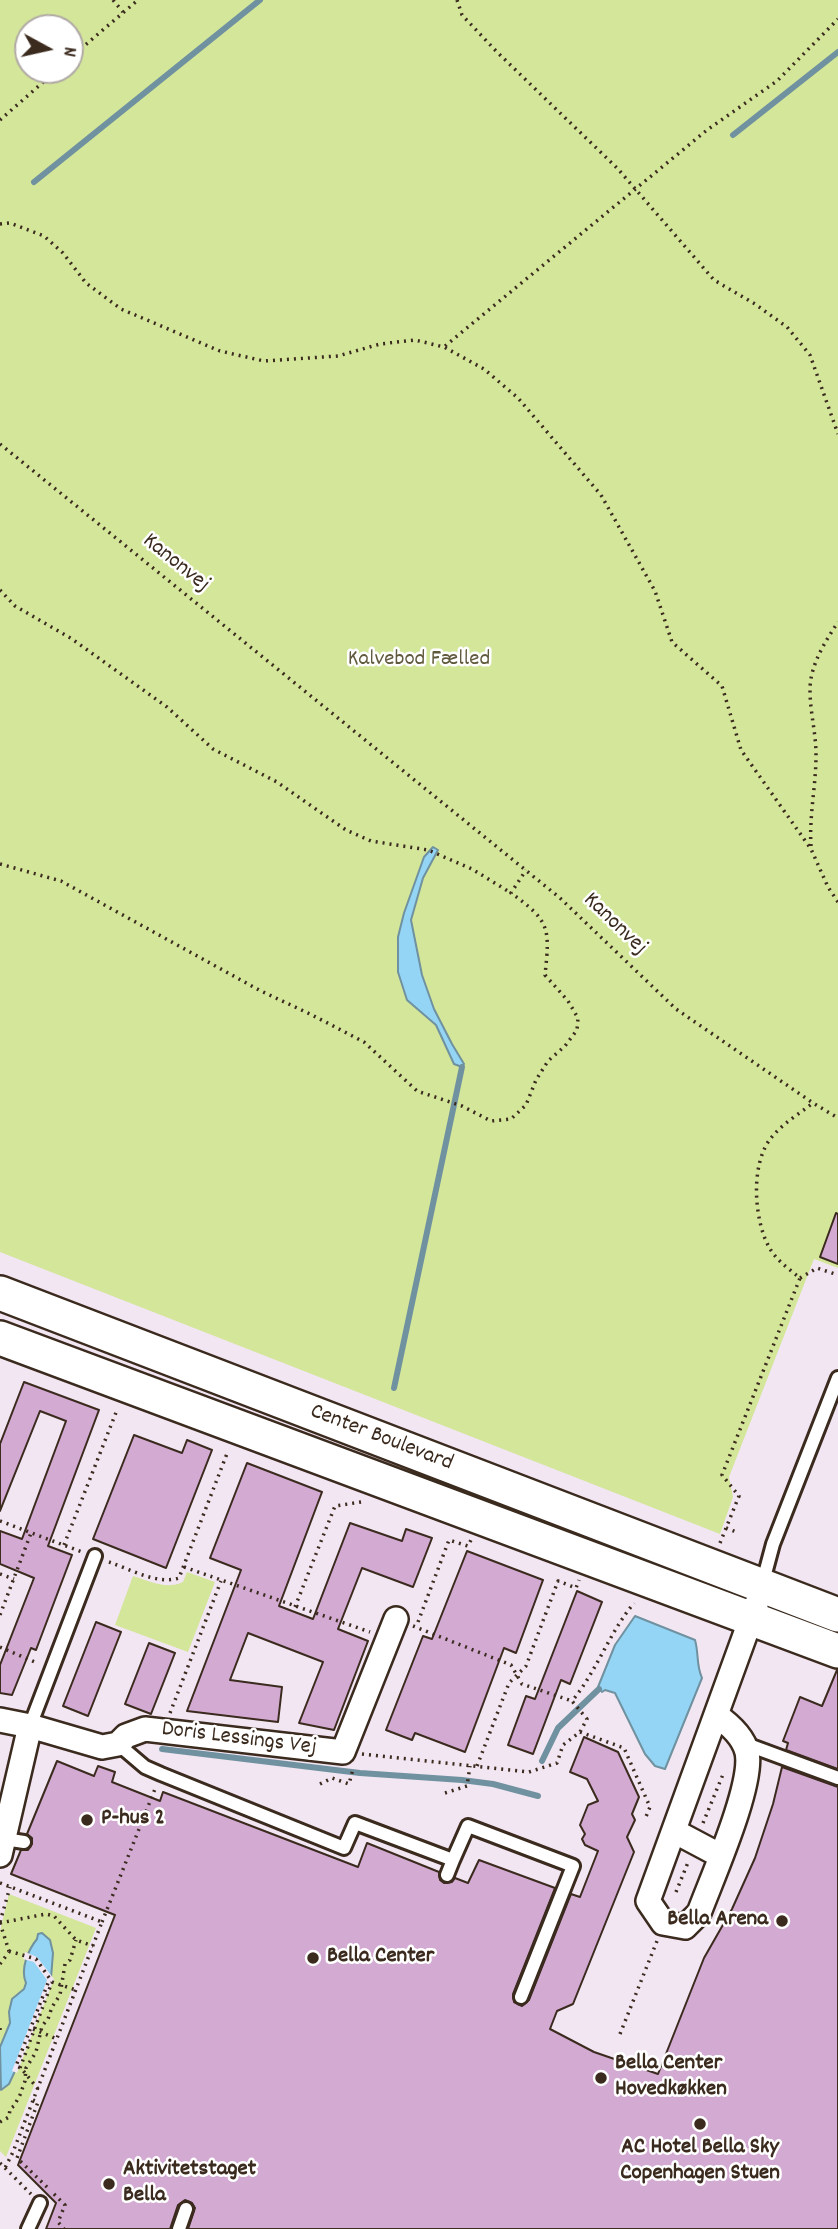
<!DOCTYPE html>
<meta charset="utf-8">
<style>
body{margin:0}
#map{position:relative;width:838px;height:2229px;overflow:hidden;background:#f2e6f2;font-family:Dekko,sans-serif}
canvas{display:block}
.north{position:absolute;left:14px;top:14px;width:70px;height:70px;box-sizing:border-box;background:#fff;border:2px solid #b1aaa5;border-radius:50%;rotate:98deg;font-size:19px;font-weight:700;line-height:28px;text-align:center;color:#3b2a1e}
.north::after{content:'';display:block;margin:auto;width:24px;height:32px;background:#3b2a1e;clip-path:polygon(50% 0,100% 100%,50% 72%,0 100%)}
</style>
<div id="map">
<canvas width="838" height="2229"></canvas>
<div class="north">N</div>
</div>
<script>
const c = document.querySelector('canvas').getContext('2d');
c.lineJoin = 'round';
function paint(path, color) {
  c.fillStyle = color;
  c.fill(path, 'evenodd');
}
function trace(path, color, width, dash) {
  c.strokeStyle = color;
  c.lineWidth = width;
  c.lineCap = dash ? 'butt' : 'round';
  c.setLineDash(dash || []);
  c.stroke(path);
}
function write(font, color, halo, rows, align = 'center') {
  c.font = font + ' Dekko,sans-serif';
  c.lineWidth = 5;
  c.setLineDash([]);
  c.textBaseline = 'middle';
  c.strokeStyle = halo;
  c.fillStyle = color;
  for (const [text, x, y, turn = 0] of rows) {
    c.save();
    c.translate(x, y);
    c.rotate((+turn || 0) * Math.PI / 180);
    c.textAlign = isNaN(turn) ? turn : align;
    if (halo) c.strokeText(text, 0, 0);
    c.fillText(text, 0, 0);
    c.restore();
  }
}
const green = new Path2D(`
 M0 0H838V1268L814 1259 729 1477 733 1497 720 1534 0 1252ZM28 28H70V70H28Z
 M187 1572 215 1582 188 1652 115 1625 133 1576C150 1581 166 1590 183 1582Z
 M9 1894 96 1928 6 2157 0 2151V1931Z`);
const water = new Path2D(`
 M433 847 438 850 423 878 411 920 422 975 434 1009 452 1044 464 1064 462 1067 454 1064 436 1025 407 1000 398 972V937L404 913 424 857Z
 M635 1616 695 1640C699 1654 696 1665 702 1678L665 1769 655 1766 645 1754 615 1693 605 1690 602 1692 598 1687 615 1645Z
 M42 1933 50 1940 53 1953 51 1978 15 2071 9 2084 1 2090 0 2047 10 2023 9 2012 12 1999 24 1989 26 1983C20 1969 28 1950 37 1939L38 1934Z`);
const pier = new Path2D(`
 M25 1952 37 1957 54 1979 17 2073 12 2071 47 1980 34 1962 23 1959Z`);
const stream = new Path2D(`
 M733 135 838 52
 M34 182 260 0
 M394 1388 462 1067
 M162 1749 360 1773 462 1780 493 1784 538 1796
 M542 1761 558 1728 599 1689`);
const building = new Path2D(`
 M836 1213 838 1214V1264L820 1257Z
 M24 1382 99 1410 48 1546 72 1555 36 1650 31 1648 12 1695 0 1693V1665L34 1578 0 1564V1531L22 1539 66 1421 40 1411 0 1511V1444Z
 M134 1435 182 1453 187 1440 212 1450 166 1568 93 1539Z
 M247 1463 322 1492 279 1606 313 1619 350 1523 402 1541 406 1529 432 1538 413 1587 362 1568 338 1629 368 1641 334 1730 299 1723 323 1662 248 1633 230 1680 282 1687 278 1722 187 1711 241 1570 210 1558Z
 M467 1551 543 1580 516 1653 504 1648 465 1752 415 1733 412 1740 386 1730 423 1636 432 1639Z
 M577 1591 602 1602 570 1684 561 1680 533 1754 508 1745 526 1696 535 1699Z
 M96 1622 121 1632 88 1716 63 1706Z
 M149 1643 175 1653 151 1714 125 1704Z
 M837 1670H838V1769L786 1750 788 1743 783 1741 800 1697 822 1706Z
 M584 1737 618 1752 639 1797 632 1814 635 1820 627 1837 634 1852 573 2004 557 2011 550 2029 594 2052 658 2074 704 1958 732 1909 755 1858 773 1804 782 1767 838 1787V2229H188L195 2208 192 2203 185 2200 178 2205 170 2229H46L56 2203 18 2165 115 1915 11 1874 21 1850H28L32 1844V1838L27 1834 57 1761 94 1776 98 1766 115 1772 112 1782 160 1801 163 1792 358 1867 367 1843 439 1872 440 1880 444 1883 452 1882 455 1878 468 1883 479 1860 555 1888 513 1994 514 2002 522 2006 529 2000 571 1894 580 1897 598 1851 585 1845 582 1839 585 1834 580 1825 588 1805 598 1801 587 1779 570 1772Z`);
const path = new Path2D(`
 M113 0 123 12
 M457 0 462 15 496 51 618 169 714 280 755 304 787 327 810 355 838 434
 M70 58 138 0
 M0 120 57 70
 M0 224 10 223 44 236 63 253 86 283 121 309 220 351 264 361 338 356 380 344 415 340 444 347 484 369 518 398 601 495 655 591 672 642 722 686 741 750 811 849 828 887 838 902
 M445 346 707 130 777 81 838 19
 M0 444 560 898 676 1009 813 1103 838 1118
 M0 590 15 606 72 639 167 707 213 749 277 782 346 830 371 841 428 850 472 869 511 893
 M811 846C809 816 816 786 816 755 816 733 810 712 810 690 810 665 825 642 838 622
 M0 864 61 881 259 990 312 1015 364 1042 417 1091 462 1106 491 1121 511 1119 526 1105 536 1080 548 1061 565 1046 577 1030 578 1018 568 1001 545 975C550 928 550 921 511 893L526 870
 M800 1278 817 1268 838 1275
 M0 1521 82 1552
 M726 1528 739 1533
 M720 1543 739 1496 722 1475 800 1278C789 1269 776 1260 769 1247 754 1220 750 1164 771 1138 782 1124 799 1114 813 1103
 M64 1545 117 1410
 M109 1562C130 1569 157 1585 179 1578L228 1451
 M184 1567 370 1632
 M0 1574 14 1579
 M295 1607 335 1506 361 1502
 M0 1615 31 1533
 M418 1622 449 1540 468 1546 471 1540
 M413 1626 511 1665 522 1684 572 1701
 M0 1647 37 1663
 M170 1713 221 1581
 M580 1732 624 1748 650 1807 645 1819
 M362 1754 529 1772 557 1763 563 1745 580 1732 587 1719 572 1701C597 1671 609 1633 634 1603
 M477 1766 509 1683 526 1666 558 1581 576 1588 579 1580
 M320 1784 332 1778 349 1784 353 1769
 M445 1793 467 1786 470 1766
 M703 1823 724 1772
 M0 1883 102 1922 13 2152 5 2168
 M676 1892 689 1860
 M0 1922 10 1887
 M102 1922 155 1789
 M0 1923 46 1914 54 1916 76 1940 93 1946
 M0 1923 9 1951
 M9 1951 36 1959 52 1982 76 1990
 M0 1964 9 1952
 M0 2028V2032
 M33 2029 57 2039
 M620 2034 657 1941
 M20 2068 52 1982
 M38 2089 21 2068 16 2066 48 1983 51 1980
 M33 2100 38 2102 17 2158 49 2189
 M0 2122 9 2117 10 2109 14 2106 20 2095 25 2081 26 2068 36 2052 42 2026 48 2019 52 2007 60 1995 65 1964 70 1960 76 1940
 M0 2163 31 2194
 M54 2194 65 2205 58 2222 64 2229`);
const lane = new Path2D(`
 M762 1585 773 1544 838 1378
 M30 1726 95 1556
 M743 1743 838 1778
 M118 1744 145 1767 161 1774 344 1848 355 1823 453 1860 468 1826 573 1866 521 1997
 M4 1839 24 1842
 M447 1875 453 1860
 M28 2229 40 2203
 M179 2229 186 2209`);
const street = new Path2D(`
 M716 1715C729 1724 743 1736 747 1752 754 1784 712 1878 699 1913L685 1927 663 1923 648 1901 756 1605
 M0 1720 30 1726 102 1747 118 1744 126 1736 145 1729 343 1752 396 1619
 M674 1831 721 1856
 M0 1855 30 1726`);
const secondary = new Path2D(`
 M0 1293 838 1615
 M0 1338 838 1651`);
const markers = [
 [87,1820,7,"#3b2a1e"],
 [782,1921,7,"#3b2a1e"],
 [313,1958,7,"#3b2a1e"],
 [601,2078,7,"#3b2a1e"],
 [700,2124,7,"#3b2a1e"],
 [109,2184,7,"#3b2a1e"]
];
const streetNames = [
 ["Kanonvej",175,564,39],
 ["Kanonvej",614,925,44],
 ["Center Boulevard",381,1439,21],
 ["Doris Lessings Vej",239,1740,7]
];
const parkNames = [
 ["Kalvebod Fælled",419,661]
];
const poiNames = [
 ["P-hus 2",101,1820],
 ["Bella Arena",768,1921,"right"],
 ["Bella Center",327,1958],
 ["Bella Center",615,2065],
 ["Hovedkøkken",615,2091],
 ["AC Hotel Bella Sky",700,2149,"center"],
 ["Copenhagen Stuen",700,2175,"center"],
 ["Aktivitetstaget",123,2171],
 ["Bella",123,2197]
];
paint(green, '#d3e69a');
paint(water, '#94d5f5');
trace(water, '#70919f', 2);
paint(pier, '#f2e6f2');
trace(stream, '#70919f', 6);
paint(building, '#d2aad2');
trace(building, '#3b2a1e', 2);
trace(lane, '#3b2a1e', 18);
trace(street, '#3b2a1e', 28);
trace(secondary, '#3b2a1e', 38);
trace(path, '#3b2a1e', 3.5, [2, 5]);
trace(lane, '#fff', 12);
trace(street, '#fff', 23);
trace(secondary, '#fff', 33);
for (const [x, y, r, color] of markers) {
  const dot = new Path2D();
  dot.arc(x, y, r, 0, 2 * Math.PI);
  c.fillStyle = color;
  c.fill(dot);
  trace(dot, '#fff', 2.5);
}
write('23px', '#3b2a1e', '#fff', streetNames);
write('23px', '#61593d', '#fff', parkNames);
write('bold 23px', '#3b2a1e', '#fff', poiNames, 'left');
</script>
